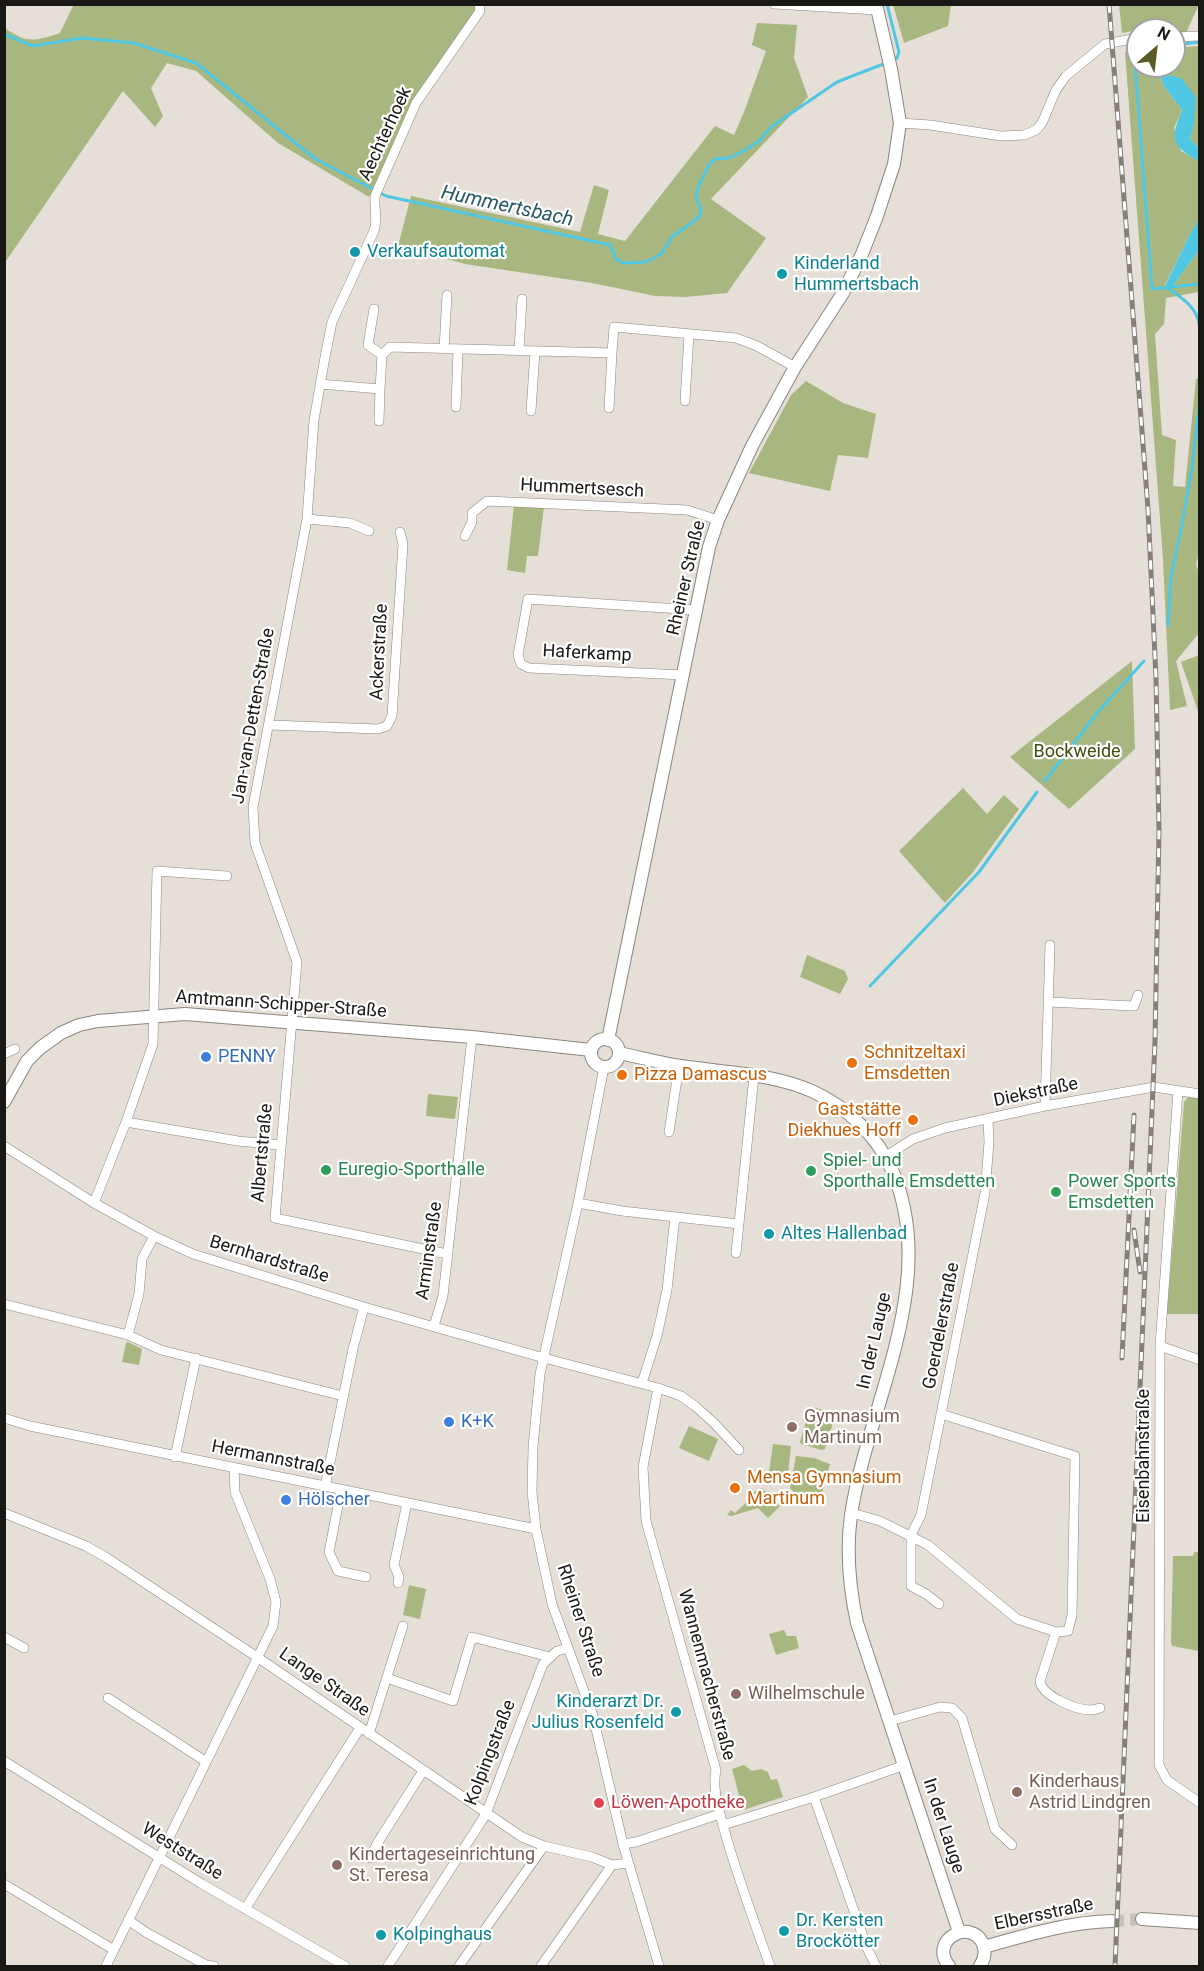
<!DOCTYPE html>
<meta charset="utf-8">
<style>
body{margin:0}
#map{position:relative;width:1204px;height:1971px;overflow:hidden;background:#e6dfd7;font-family:Roboto,sans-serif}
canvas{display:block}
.frame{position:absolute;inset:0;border:6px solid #1a1815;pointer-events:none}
.north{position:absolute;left:1126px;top:18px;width:60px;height:60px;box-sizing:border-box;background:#fff;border:2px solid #a3a3a1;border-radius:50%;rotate:28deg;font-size:16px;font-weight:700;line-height:24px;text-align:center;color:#1a1815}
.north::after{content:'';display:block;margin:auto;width:21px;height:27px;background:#5b5b28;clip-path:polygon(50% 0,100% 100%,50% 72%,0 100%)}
</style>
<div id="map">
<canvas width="1204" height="1971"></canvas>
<div class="frame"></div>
<div class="north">N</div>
</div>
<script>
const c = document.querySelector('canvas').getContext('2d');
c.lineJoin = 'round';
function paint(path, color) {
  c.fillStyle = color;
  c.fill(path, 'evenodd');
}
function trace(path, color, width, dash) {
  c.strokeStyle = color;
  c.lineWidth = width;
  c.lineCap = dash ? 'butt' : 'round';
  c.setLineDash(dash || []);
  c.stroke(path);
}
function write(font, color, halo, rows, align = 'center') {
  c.font = font + ' Roboto,sans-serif';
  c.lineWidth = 4.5;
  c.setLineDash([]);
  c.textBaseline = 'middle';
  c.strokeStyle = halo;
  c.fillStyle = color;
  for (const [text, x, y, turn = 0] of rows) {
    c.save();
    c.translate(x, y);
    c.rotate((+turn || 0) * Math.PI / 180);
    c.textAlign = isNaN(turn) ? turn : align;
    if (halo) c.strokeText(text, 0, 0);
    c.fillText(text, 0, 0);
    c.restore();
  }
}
const green = new Path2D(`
 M74 4 475 5 476 12 414 100 369 197 278 143 196 71 167 63 151 88 163 116 155 127 123 91 6 261 5 274V28C27 44 35 41 60 33Z
 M1199 4 1186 33H1174V30H1138L1122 33 1119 5Z
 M893 5H951L948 26 904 43Z
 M757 23 797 25 794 58 808 97 711 199 766 238 727 293 685 297 655 296 592 283 465 264 398 246 411 196 580 232 594 185 609 190 598 234 625 241 715 126 734 135 744 112 766 51 752 45Z
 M1199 46V148L1190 139 1194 123 1181 78 1159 74 1164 86 1182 110 1174 128 1181 151 1200 161 1199 220 1191 232 1164 287H1172L1199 250V292L1166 298 1164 324 1155 334 1162 435 1176 440 1173 486 1185 487 1196 379 1200 378V547L1196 565 1200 575 1199 633 1176 661 1187 706 1170 710 1163 559 1125 52 1138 51V66H1174V48Z
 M806 381 843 403 876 414 868 458 838 455 830 491 749 473 791 395Z
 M514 505 544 506 538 556H527L525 573 507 570Z
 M1199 655H1200L1199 714 1181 662Z
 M1132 661 1135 749 1069 809 1010 757Z
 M963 788 987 814 1004 795 1019 809 973 872 945 903 899 851Z
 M807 955 845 971 848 979 840 994 800 977Z
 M428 1094 458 1097 455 1119 426 1116Z
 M1189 1096 1200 1098 1199 1314H1167L1184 1102Z
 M128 1342 142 1349 139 1365 122 1362 126 1343Z
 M812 1407 834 1413 835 1416 825 1449 822 1450 801 1444 800 1442 810 1408Z
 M689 1426 718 1439 709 1461 679 1448Z
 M773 1444 791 1446 788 1474 769 1472Z
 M796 1456 814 1458 830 1464 820 1500 814 1506 803 1502 790 1488Z
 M762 1488 780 1506 768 1518 758 1508 731 1516 727 1515 731 1510 735 1513 753 1496 752 1493Z
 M1194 1552H1199V1651L1172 1646 1171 1643 1173 1556H1193Z
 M409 1585 426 1589 420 1619 403 1615Z
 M784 1630 787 1636H796L799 1648 776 1655 769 1634Z
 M744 1765 752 1771 761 1769 768 1772 771 1780 777 1779 783 1797 743 1810 732 1769Z`);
const water = new Path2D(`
 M1159 73 1181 78 1196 97 1194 123 1190 139 1199 148V161C1171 146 1170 139 1182 110L1164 86Z
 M1199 220V250L1172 287 1164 288 1191 232Z`);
const stream = new Path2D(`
 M887 4 899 52 897 58 892 60
 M4 34 33 46 82 38 134 43 196 63 314 158 386 196 610 245 616 259 623 263 646 262 661 254 672 237 699 217 701 210 696 197 698 187 710 163 715 159 729 158 744 151 759 141 771 127 837 82 886 63
 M1174 45 1200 42
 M1138 49 1134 50 1152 289 1200 284
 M1168 288C1184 300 1198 307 1200 329
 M1168 625 1171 576 1182 524 1192 468 1200 400
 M1045 781 1098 712 1144 661
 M870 986 979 872 1037 792`);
const secondaryTunnel = new Path2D(`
 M1112 1921 1142 1919`);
const street = new Path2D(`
 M774 4 877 10
 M1174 37 1200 36
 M900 123 930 125 1001 136 1024 135 1036 130 1042 123 1056 90 1066 76 1105 44 1138 38
 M374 309 368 345 382 355
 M444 349 447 295
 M519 351 522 299
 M320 384 380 389 382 355 390 347 612 353 614 327 736 338 757 346 795 367
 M685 401 689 334
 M456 407 458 349
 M609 408 612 353
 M531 411 535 351
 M379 421 380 389
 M307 519 350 523 369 531
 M465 536 472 522V513L487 501 687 510 718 520
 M684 675 529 668 521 664 518 655 528 599 696 610
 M270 725 378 729 387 726 392 716 403 544 400 532
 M1049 1002 1134 1006 1138 995
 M4 1054 15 1049
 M604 1067 578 1203 540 1374 533 1447 532 1492 536 1529 552 1604 593 1716 623 1844 659 1966
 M1178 1091 1160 1346 1159 1765 1167 1780 1200 1803
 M1045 1106 1050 945
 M126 1122 238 1141 280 1145
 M669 1132 679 1066
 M4 1146 94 1203 154 1236 193 1254 364 1307 544 1358 658 1388 681 1396 695 1406 714 1423 739 1450
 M886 1156 913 1139 945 1128 1045 1106 1154 1087 1200 1094
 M94 1203 126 1122 153 1044 157 871 227 876
 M578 1203 622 1211 739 1224
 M736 1253 754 1076
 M447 1254 275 1218 297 962 255 843 253 807 307 519 314 420 325 357 332 322 374 231C378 220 374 208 375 196L416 103 480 11 479 4
 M4 1304 128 1335 161 1350 343 1396
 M434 1326 443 1296 472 1037
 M128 1335 139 1294 142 1259 154 1236
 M1160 1346 1200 1360
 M642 1383 657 1336 667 1290 675 1217
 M658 1388 643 1467 646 1521 716 1770C712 1789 719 1810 724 1829 737 1876 754 1921 770 1966
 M4 1418 30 1426 536 1529
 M175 1457 196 1358
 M325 1487 353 1349 364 1307
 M341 1490 329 1552 338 1571 366 1577
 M4 1513 86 1546 107 1558 257 1657 522 1837 544 1846 592 1857 612 1865 628 1863
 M852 1513 880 1521 928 1545 1017 1619 1056 1632 1068 1631 1072 1615 1075 1456 941 1414
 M398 1583 399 1577 394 1565 407 1503
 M939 1604 926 1594 911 1586V1535L921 1515 985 1193 989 1142 988 1120
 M1056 1632 1040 1681C1042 1696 1076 1710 1090 1710 1093 1710 1097 1709 1100 1708
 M4 1637 24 1648
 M387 1678 453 1701 472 1637 550 1657
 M108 1698 205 1761
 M890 1721 940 1707 952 1708 962 1718 995 1829 1012 1845
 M369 1734 403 1626
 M4 1761 202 1884 345 1966
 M814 1797 867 1948 876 1966
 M723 1825 814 1797 905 1765
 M623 1844 636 1842 720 1814
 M370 1858 378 1842 423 1771
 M4 1884 114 1950
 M245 1909 360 1728
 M128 1920 147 1933 206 1965 214 1966
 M106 1966 273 1626 276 1602 270 1579 235 1492 234 1469
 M388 1966 486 1814 543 1664 557 1651 568 1648
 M459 1966 544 1846
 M541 1966 612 1865`);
const secondary = new Path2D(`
 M591 1053a14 14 0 1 1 28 0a14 14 0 1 1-28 0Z
 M608 1040 709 547 718 520 752 446 795 367 843 293 862 254 877 216 894 164 900 123 891 69 876 4
 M619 1053C639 1057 660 1063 681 1066 725 1073 773 1073 814 1092 848 1108 877 1136 892 1170 941 1283 868 1403 851 1515 846 1552 849 1586 857 1623L959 1932
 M4 1102 27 1061 40 1048 61 1033 79 1025 98 1021 185 1014 472 1037 591 1050
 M1142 1919 1200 1923
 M984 1947C1026 1935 1069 1922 1112 1921
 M949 1966C928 1940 971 1917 983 1944 986 1952 984 1960 980 1966`);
const rail = new Path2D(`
 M1109 4 1148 509 1156 678 1159 830 1155 1041 1115 1966
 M1134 1230 1140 1272
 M1122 1358 1134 1115`);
const markers = [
 [355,252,6,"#0f9aa8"],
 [782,274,6,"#0f9aa8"],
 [206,1057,6,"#3f7fe0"],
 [852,1063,6,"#e8710a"],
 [622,1075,6,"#e8710a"],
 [913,1120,6,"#e8710a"],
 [326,1170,6,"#2e9e5b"],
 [811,1171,6,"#2e9e5b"],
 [1056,1192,6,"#2e9e5b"],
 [769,1234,6,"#0f9aa8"],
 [449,1422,6,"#3f7fe0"],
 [792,1427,6,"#8d6e63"],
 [735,1488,6,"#e8710a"],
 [286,1500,6,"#3f7fe0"],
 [736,1694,6,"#8d6e63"],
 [676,1712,6,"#0f9aa8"],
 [1017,1792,6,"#8d6e63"],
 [599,1803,6,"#e0444e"],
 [337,1865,6,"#8d6e63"],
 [784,1931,6,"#0f9aa8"],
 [381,1935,6,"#0f9aa8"]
];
const streetNames = [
 ["Aechterhoek",386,134,-65],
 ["Hummertsesch",582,489,3],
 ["Rheiner Straße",687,578,-77],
 ["Ackerstraße",380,652,-87],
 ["Haferkamp",587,654,3],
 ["Jan-van-Detten-Straße",254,716,-80],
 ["Amtmann-Schipper-Straße",281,1005,4],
 ["Diekstraße",1036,1093,-12],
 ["Albertstraße",263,1153,-85],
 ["Arminstraße",430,1251,-82],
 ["Bernhardstraße",269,1260,17],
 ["Goerdelerstraße",942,1326,-79],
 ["In der Lauge",875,1341,-77],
 ["Eisenbahnstraße",1144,1456,-90],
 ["Hermannstraße",273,1459,11],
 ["Rheiner Straße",580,1621,72],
 ["Wannenmacherstraße",706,1675,75],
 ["Lange Straße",324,1683,35],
 ["Kolpingstraße",491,1753,-69],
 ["In der Lauge",943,1826,72],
 ["Weststraße",182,1852,32],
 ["Elbersstraße",1044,1915,-12]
];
const cultureNames = [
 ["Verkaufsautomat",367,252],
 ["Kinderland",794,264],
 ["Hummertsbach",794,285],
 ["Altes Hallenbad",781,1234],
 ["Kinderarzt Dr.",664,1702,"right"],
 ["Julius Rosenfeld",664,1723,"right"],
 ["Dr. Kersten",796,1921],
 ["Brockötter",796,1942],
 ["Kolpinghaus",393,1935]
];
const parkNames = [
 ["Bockweide",1077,752]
];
const foodNames = [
 ["Schnitzeltaxi",864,1053],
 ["Emsdetten",864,1074],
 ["Pizza Damascus",634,1075],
 ["Gaststätte",901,1110,"right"],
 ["Diekhues Hoff",901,1131,"right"],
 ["Mensa Gymnasium",747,1478],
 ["Martinum",747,1499]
];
const shopNames = [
 ["PENNY",218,1057],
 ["K+K",461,1422],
 ["Hölscher",298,1500]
];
const leisureNames = [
 ["Spiel- und",823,1161],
 ["Sporthalle Emsdetten",823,1182],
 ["Euregio-Sporthalle",338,1170],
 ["Power Sports",1068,1182],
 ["Emsdetten",1068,1203]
];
const educationNames = [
 ["Gymnasium",804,1417],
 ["Martinum",804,1438],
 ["Wilhelmschule",748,1694],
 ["Kinderhaus",1029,1782],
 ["Astrid Lindgren",1029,1803],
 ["Kindertageseinrichtung",349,1855],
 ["St. Teresa",349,1876]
];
const healthNames = [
 ["Löwen-Apotheke",611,1803]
];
const waterNames = [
 ["Hummertsbach",507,207,12]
];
paint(green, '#a7b77f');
paint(water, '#4fc7e2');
trace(stream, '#4fc7e2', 3);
trace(secondaryTunnel, '#c7c1ba', 12, [12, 6]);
trace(street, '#8b857d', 10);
trace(secondary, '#8b857d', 14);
trace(street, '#fff', 9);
trace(secondary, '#fff', 12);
trace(rail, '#84807a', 5);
trace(rail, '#fff', 3, [9]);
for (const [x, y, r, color] of markers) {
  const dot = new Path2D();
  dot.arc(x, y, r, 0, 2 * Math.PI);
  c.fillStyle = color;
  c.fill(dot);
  trace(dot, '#fff', 2);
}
write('18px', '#1a1815', '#fff', streetNames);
write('18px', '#0d838f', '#fff', cultureNames, 'left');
write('18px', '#3f4c0d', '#fff', parkNames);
write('18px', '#c56008', '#fff', foodNames, 'left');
write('18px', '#366cbe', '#fff', shopNames, 'left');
write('18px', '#27864d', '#fff', leisureNames, 'left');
write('18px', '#785e54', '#fff', educationNames, 'left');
write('18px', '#be3a42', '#fff', healthNames, 'left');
write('italic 20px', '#265864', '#fff', waterNames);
</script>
